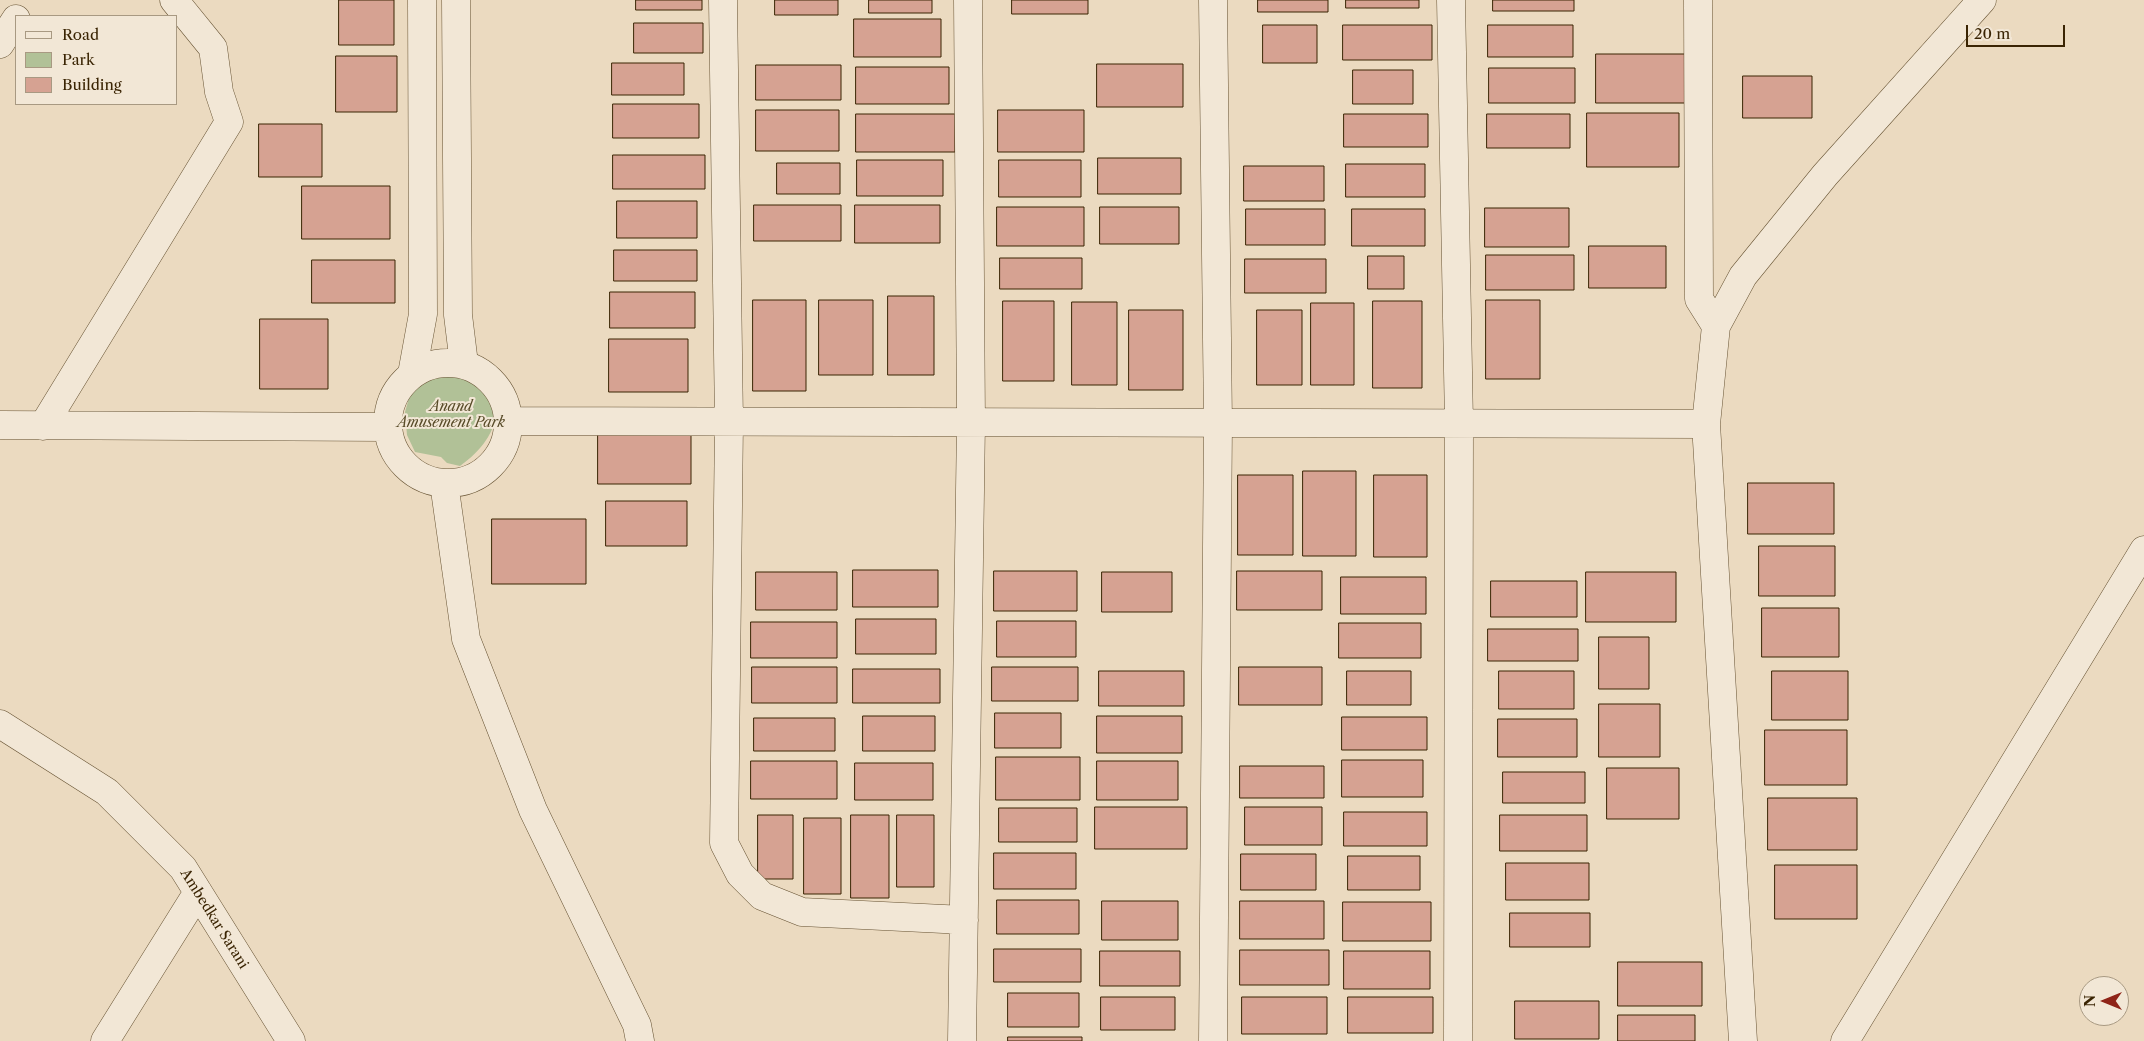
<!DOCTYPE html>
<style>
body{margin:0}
#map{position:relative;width:2144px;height:1041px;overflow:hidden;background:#ebdac0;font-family:"Libre Caslon Text",serif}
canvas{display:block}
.legend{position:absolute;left:15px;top:15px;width:162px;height:90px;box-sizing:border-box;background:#f2e7d6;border:1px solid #a89982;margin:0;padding:6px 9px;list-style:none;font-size:15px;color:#3a2403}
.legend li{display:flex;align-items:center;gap:10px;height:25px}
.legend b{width:25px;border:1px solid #a89982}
.north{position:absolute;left:2079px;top:976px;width:50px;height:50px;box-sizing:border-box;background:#f2e7d6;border:1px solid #a89982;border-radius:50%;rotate:270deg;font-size:14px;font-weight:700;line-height:20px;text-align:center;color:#3a2403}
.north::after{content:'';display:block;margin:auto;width:18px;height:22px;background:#8f2418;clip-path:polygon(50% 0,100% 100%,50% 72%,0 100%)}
.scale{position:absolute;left:1966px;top:25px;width:99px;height:22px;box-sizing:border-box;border:2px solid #3a2403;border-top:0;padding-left:6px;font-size:15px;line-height:18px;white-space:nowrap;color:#3a2403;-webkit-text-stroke:4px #f2e7d6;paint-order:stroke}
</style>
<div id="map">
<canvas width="2144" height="1041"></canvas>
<ul class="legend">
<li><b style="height:6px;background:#f2e7d6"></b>Road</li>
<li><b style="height:14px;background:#b1c197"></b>Park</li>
<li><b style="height:14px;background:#d6a292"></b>Building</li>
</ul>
<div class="north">N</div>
<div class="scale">20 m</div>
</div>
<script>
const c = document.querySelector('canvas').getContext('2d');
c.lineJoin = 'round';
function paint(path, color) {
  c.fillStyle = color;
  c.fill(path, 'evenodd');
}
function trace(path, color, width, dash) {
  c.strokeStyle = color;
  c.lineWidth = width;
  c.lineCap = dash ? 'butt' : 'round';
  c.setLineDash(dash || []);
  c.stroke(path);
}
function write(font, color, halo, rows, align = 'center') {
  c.font = font + ' "Libre Caslon Text",serif';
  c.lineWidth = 4;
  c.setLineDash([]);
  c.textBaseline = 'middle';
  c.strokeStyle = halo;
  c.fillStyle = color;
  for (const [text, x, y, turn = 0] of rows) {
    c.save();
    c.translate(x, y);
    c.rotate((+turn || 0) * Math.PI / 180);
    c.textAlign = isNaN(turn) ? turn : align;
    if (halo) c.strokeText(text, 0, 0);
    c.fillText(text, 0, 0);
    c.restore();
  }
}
const green = new Path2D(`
 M454 371C513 389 504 435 460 466L447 463 441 457 415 452 407 435 405 412 411 391 431 376Z`);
const building = new Path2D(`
 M339 0H394V45H339Z
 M636 0H702V10H636Z
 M775 0H838V15H775Z
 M869 0H932V13H869Z
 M1012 0H1088V14H1012Z
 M1258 0H1328V12H1258Z
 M1346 0H1419V8H1346Z
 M1493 0H1574V11H1493Z
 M854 19H941V57H854Z
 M634 23H703V53H634Z
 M1263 25H1317V63H1263Z
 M1343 25H1432V60H1343Z
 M1488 25H1573V57H1488Z
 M1596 54H1686V103H1596Z
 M336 56H397V112H336Z
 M612 63H684V95H612Z
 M1097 64H1183V107H1097Z
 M756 65H841V100H756Z
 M856 67H949V104H856Z
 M1489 68H1575V103H1489Z
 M1353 70H1413V104H1353Z
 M1743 76H1812V118H1743Z
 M613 104H699V138H613Z
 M756 110H839V151H756Z
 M998 110H1084V152H998Z
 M1587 113H1679V167H1587Z
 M856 114H955V152H856Z
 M1344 114H1428V147H1344Z
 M1487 114H1570V148H1487Z
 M259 124H322V177H259Z
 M613 155H705V189H613Z
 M1098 158H1181V194H1098Z
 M857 160H943V196H857Z
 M999 160H1081V197H999Z
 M777 163H840V194H777Z
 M1346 164H1425V197H1346Z
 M1244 166H1324V201H1244Z
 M302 186H390V239H302Z
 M617 201H697V238H617Z
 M754 205H841V241H754Z
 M855 205H940V243H855Z
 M997 207H1084V246H997Z
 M1100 207H1179V244H1100Z
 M1485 208H1569V247H1485Z
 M1246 209H1325V245H1246Z
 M1352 209H1425V246H1352Z
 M1589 246H1666V288H1589Z
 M614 250H697V281H614Z
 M1486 255H1574V290H1486Z
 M1368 256H1404V289H1368Z
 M1000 258H1082V289H1000Z
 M1245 259H1326V293H1245Z
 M312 260H395V303H312Z
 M610 292H695V328H610Z
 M888 296H934V375H888Z
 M753 300H806V391H753Z
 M819 300H873V375H819Z
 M1486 300H1540V379H1486Z
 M1003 301H1054V381H1003Z
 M1373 301H1422V388H1373Z
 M1072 302H1117V385H1072Z
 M1311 303H1354V385H1311Z
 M1129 310H1183V390H1129Z
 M1257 310H1302V385H1257Z
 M260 319H328V389H260Z
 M609 339H688V392H609Z
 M598 430H691V484H598Z
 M1303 471H1356V556H1303Z
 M1238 475H1293V555H1238Z
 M1374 475H1427V557H1374Z
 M1748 483H1834V534H1748Z
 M606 501H687V546H606Z
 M492 519H586V584H492Z
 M1759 546H1835V596H1759Z
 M853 570H938V607H853Z
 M994 571H1077V611H994Z
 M1237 571H1322V610H1237Z
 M756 572H837V610H756Z
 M1102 572H1172V612H1102Z
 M1586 572H1676V622H1586Z
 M1341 577H1426V614H1341Z
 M1491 581H1577V617H1491Z
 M1762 608H1839V657H1762Z
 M856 619H936V654H856Z
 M997 621H1076V657H997Z
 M751 622H837V658H751Z
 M1339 623H1421V658H1339Z
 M1488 629H1578V661H1488Z
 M1599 637H1649V689H1599Z
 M752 667H837V703H752Z
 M992 667H1078V701H992Z
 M1239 667H1322V705H1239Z
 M853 669H940V703H853Z
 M1099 671H1184V706H1099Z
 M1347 671H1411V705H1347Z
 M1499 671H1574V709H1499Z
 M1772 671H1848V720H1772Z
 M1599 704H1660V757H1599Z
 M995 713H1061V748H995Z
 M863 716H935V751H863Z
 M1097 716H1182V753H1097Z
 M1342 717H1427V750H1342Z
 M754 718H835V751H754Z
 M1498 719H1577V757H1498Z
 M1765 730H1847V785H1765Z
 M996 757H1080V800H996Z
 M1342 760H1423V797H1342Z
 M751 761H837V799H751Z
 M1097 761H1178V800H1097Z
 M855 763H933V800H855Z
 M1240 766H1324V798H1240Z
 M1607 768H1679V819H1607Z
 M1503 772H1585V803H1503Z
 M1768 798H1857V850H1768Z
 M1095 807H1187V849H1095Z
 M1245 807H1322V845H1245Z
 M999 808H1077V842H999Z
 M1344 812H1427V846H1344Z
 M758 815H793V879H758Z
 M851 815H889V898H851Z
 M897 815H934V887H897Z
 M1500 815H1587V851H1500Z
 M804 818H841V894H804Z
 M994 853H1076V889H994Z
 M1241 854H1316V890H1241Z
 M1348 856H1420V890H1348Z
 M1506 863H1589V900H1506Z
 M1775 865H1857V919H1775Z
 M997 900H1079V934H997Z
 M1102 901H1178V940H1102Z
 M1240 901H1324V939H1240Z
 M1343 902H1431V941H1343Z
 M1510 913H1590V947H1510Z
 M994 949H1081V982H994Z
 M1240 950H1329V985H1240Z
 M1100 951H1180V986H1100Z
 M1344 951H1430V989H1344Z
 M1618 962H1702V1006H1618Z
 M1008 993H1079V1027H1008Z
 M1101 997H1175V1030H1101Z
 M1242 997H1327V1034H1242Z
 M1348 997H1433V1033H1348Z
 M1515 1001H1599V1039H1515Z
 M1618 1015H1695V1041H1618Z
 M1008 1037H1082V1041H1008Z`);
const minor = new Path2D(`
 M456 0 458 315 464 364
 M723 0 729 422 724 843 740 874 762 896 802 912 964 920
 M1451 0 1459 423 1458 1041
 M1698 0 1699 299 1716 326
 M0 44 16 19
 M388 423a60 60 0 1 1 120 0a60 60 0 1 1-120 0Z
 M412 374 423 314 422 0
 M508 421 1706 424
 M0 425 387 427
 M43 426 229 122 219 92 213 48 174 0
 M444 483 466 639 533 810 637 1025 640 1041
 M0 724 107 792 183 868 291 1041
 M105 1041 198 892
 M962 1041 971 422 968 0
 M1213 1041 1218 423 1213 0
 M1743 1041 1706 424 1716 326 1743 276 1825 175 1982 0
 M1845 1041 2144 550`);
const parkNames = [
 ["Anand",451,407],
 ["Amusement Park",451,423]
];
const streetNames = [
 ["Ambedkar Sarani",214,919,58]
];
paint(green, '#b1c197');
paint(building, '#d6a292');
trace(building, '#3a2403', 1);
trace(minor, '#665232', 29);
trace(minor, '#f2e7d6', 28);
write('italic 14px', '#584b28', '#f2e7d6', parkNames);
write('14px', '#3a2403', '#f2e7d6', streetNames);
</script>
